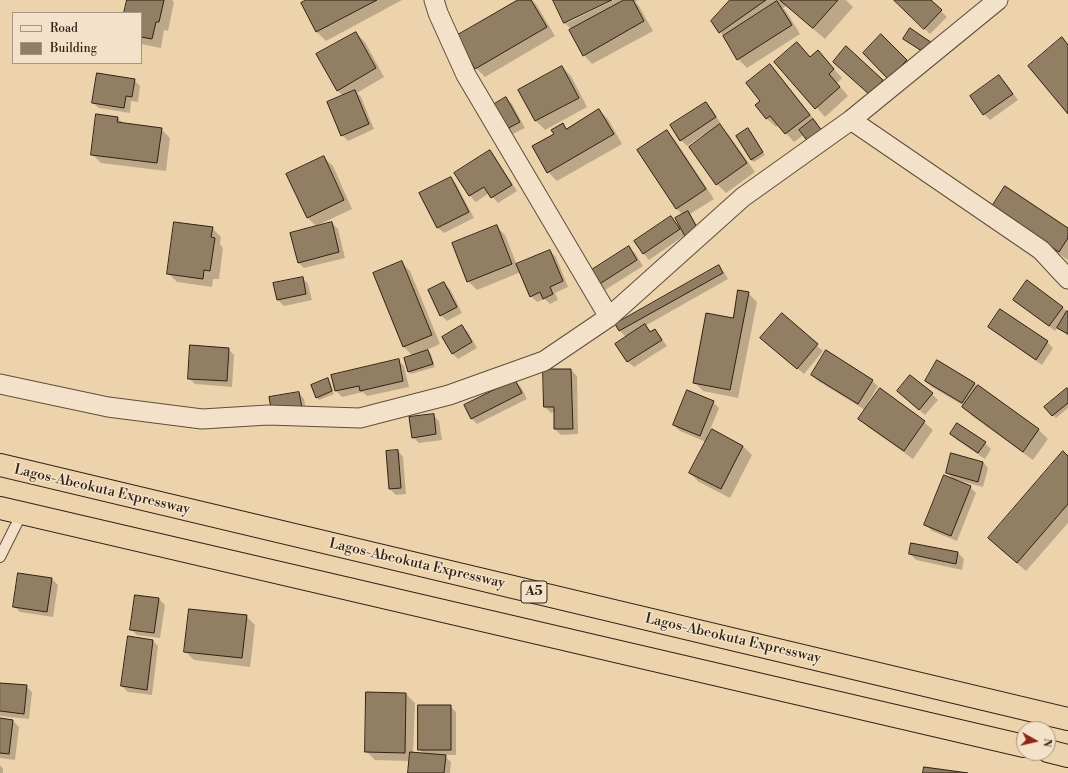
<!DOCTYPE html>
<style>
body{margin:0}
#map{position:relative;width:1068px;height:773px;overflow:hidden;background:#ecd3ac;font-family:"Libre Bodoni",serif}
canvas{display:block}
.legend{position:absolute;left:12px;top:12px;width:130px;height:52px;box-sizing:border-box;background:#f3e2c9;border:1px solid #a59581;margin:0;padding:5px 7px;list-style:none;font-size:12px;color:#2f2114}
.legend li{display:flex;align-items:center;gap:8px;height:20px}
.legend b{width:20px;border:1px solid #a59581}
.north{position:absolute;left:1016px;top:721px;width:40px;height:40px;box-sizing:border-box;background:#f3e2c9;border:1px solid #a59581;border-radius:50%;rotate:98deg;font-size:11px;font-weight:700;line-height:16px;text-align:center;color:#2f2114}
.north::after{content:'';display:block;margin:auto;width:14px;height:18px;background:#8f2418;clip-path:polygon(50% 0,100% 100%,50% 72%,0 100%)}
</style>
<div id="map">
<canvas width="1068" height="773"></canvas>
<ul class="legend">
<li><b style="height:5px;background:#f3e2c9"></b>Road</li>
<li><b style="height:11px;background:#917e63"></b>Building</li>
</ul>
<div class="north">N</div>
</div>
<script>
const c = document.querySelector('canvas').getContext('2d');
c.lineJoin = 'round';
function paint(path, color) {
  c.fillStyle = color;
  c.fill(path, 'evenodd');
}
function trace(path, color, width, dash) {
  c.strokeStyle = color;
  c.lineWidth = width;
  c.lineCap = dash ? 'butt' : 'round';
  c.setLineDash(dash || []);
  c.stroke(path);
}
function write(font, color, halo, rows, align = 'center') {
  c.font = font + ' "Libre Bodoni",serif';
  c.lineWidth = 3;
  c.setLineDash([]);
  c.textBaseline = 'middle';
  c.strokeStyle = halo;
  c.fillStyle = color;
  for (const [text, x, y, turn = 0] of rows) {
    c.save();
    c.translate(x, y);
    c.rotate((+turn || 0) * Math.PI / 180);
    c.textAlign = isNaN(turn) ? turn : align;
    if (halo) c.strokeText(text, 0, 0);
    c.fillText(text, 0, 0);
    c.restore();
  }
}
const shadow = new Path2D(`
 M128 0H172L174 2 168 31 164 30 161 48 141 44V13H125Z
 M308 0H402L326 41 317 32 302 3Z
 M520 0H532L536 4 555 36 485 77 476 68Z
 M554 0H609L567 21V23L614 0H638L635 2 639 6 653 31 592 64 584 55 572 30 565 23Z
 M731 0H846L853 7 825 39 786 6 783 8 786 11 800 34 747 68 738 59 724 37 712 21Z
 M895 0H930L947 17 930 34Z
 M356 33 365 42 384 77 357 93 361 97 374 129 348 141 342 135 343 96 337 90Z
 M881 36 912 67 895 84Z
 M818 51 842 78 837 83 848 96 825 117 776 62 811 58Z
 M770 65 778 74 818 124 794 142 779 125 776 127 767 119 757 105 762 102Z
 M562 67 571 76 587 107 545 130 536 121 520 90Z
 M999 76 1005 82 1018 100 990 120 984 114 971 96Z
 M134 80 140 86 138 102 131 101 130 113 99 108 93 103Z
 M506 98 512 104 525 128 511 135 505 130Z
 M706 103 712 109 721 124 719 125 729 135 755 172 726 193 717 184 690 147 704 137 703 135 687 146 681 140 672 126Z
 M599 110 608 119 622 144 557 181 548 172 555 134 562 124 567 129Z
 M118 118 124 124 161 129 170 138 166 171 101 163 92 154Z
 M748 129 751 132 765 155 754 162 751 160Z
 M666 131 675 140 714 199 690 214 701 234 685 235 649 260 644 254 635 242 671 218 680 228H681L683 215 677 209 638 150Z
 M489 151 495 157 517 191 498 203 489 193 476 202 470 196 455 173Z
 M324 158 333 166 352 209 318 225 319 226 332 223 338 229 345 258 304 268 299 263 317 227 307 217Z
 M451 178 456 184 474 218 444 233 438 228 421 194Z
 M1002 216 1068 229V260Z
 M496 226 505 235 517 265 550 251 556 257 568 287 555 293 558 300 550 304 545 299 537 302 531 296 521 272 477 290 468 281Z
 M212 228 221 237 220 244 223 248 219 279H213L212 287 177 282 168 273Z
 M629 248 635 253 643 266 605 290 599 284Z
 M401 262 410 271 440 344 427 350 431 354 435 367 411 374 409 371 413 356 404 347 374 274Z
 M719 267 724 272 728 279 645 326 652 332 654 330 660 336 667 346 634 367 628 362 617 344 627 338 620 331 616 324Z
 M303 278 308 284 312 300 284 306 278 300 275 284Z
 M444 284 450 289 462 313 447 321 441 315Z
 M748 293 757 302 738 398 703 391 694 382 733 319Z
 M1014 299 1062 307 1068 312V336L1058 327 1055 331 1020 305Z
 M1000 310 1047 342 1053 348 1042 365 995 332 989 327Z
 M782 315 823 351 804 374 768 344Z
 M462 326 468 332 477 348 458 359 452 353Z
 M228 349 234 355 232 387 195 384 189 378Z
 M398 360 404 366 409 387 367 396 363 392 342 397 336 391Z
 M571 370 577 376 578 434 561 435 555 429V412L551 413 545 407Z
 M812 375 872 381 878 386 865 408 924 422 933 430 913 459 868 427 859 418 865 410 818 381Z
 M327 379 330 382 334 394 319 400 317 397Z
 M515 381 521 387 527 399 477 424 471 418Z
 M926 381 974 383 978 387 1039 430 1048 439 1033 460 972 416 964 407V406L932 387Z
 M1068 391V408L1056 418 1046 407Z
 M299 393 304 399 307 414 279 420Z
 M932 394 938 400 925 415 904 397Z
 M713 402 719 408 707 437 709 438 713 430 743 446 752 455 730 498 699 482 690 473 706 442 680 431 674 425Z
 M433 415 439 421 442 440 419 443 413 437Z
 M957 424 985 443 991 449 985 459 957 440 951 434Z
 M387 451H398L403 457 406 494 396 495 390 489Z
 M1068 457V523L1026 571 998 547Z
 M983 462 988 468 983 487 957 480V482L970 487 976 493 957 541 932 531 926 525 954 480 947 473Z
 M958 553 964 559 962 570 916 560 910 554Z
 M19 574 52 579 58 585 53 617 20 612 14 606Z
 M136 596 159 599 165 605 160 638 137 635 131 629Z
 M246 616 255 625 250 667 194 660 185 651Z
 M152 640 158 646 152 695 128 692 122 686Z
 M0 684 26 686 32 692 29 719 0 716Z
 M406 694 415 703 413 753 424 754 419 749 450 706 456 712V755H444L451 762 450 773H409L410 761 375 760 366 751Z
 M0 719 13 721 19 727 15 760 0 758Z
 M0 765 3 769V773H0Z`);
const building = new Path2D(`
 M127 0H164L159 22H156L152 39 141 37V13H124Z
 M306 0H377L316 32 301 3Z
 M518 0H531L547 27 475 69 456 36Z
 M553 0H612L564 23Z
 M624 0H633L644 21 583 56 569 30Z
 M730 0H766L719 33 711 21Z
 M780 0H838L813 28Z
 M894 0H931L942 10 924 29Z
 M777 1 792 25 737 60 723 36Z
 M910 28 935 45 928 55 903 39Z
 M356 32 376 68 337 91 316 54Z
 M881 34 907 60 888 79 863 53Z
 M1062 37 1068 45V114L1028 66Z
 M797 42 810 57 818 50 834 69 829 74 840 87 815 109 774 62Z
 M846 46 883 80 870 95 833 62Z
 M770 64 810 115 785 134 770 116 766 119 755 105 760 101 746 83Z
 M562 66 579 98 535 121 518 90Z
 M97 73 135 79 132 97 126 96 124 108 92 103Z
 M999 75 1013 94 983 115 970 96Z
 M355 90 369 124 341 136 327 102Z
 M506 97 520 122 505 130 491 106Z
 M706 102 716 117 680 141 670 125Z
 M599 109 614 134 547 173 532 146 554 134 551 130 563 123 566 129Z
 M96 114 118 117 117 122 162 128 157 163 91 155Z
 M813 119 823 132 809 143 799 130Z
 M720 124 747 163 716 185 689 147Z
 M748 128 763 152 751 160 736 136Z
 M667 130 706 189 676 209 637 150Z
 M490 150 512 185 491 198 484 187 469 196 454 173Z
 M324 156 344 200 307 218 286 174Z
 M451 177 469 212 437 228 419 193Z
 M1005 186 1068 228V238L1059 252 991 208Z
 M688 211 699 231 686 238 675 218Z
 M671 216 680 229 643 254 634 241Z
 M174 222 213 227 211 237 215 238 210 271 204 270 203 279 167 274Z
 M332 222 339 252 298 263 290 233Z
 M497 225 512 264 467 282 452 243Z
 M629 246 637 260 598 285 590 271Z
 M550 250 563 281 550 287 553 294 543 299 540 292 530 297 516 264Z
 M402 261 432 335 403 347 373 273Z
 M719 265 723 273 619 331 615 324Z
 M303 277 306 294 277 300 273 283Z
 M1027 280 1063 307 1049 326 1013 300Z
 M444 282 457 307 440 316 428 290Z
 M738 290 749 292 730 390 693 383 706 313 733 318Z
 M1000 309 1048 341 1036 360 988 327Z
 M1067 311H1068V334L1057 328Z
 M782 313 818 344 797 369 760 338Z
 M645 324 650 332 655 329 662 340 627 362 615 344Z
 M462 325 472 342 452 354 442 337Z
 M190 345 229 348 227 381 188 379Z
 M428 350 433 364 408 372 404 358Z
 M826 350 873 380 858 404 811 375Z
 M399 359 403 381 360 391 359 386 335 391 331 375Z
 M937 360 975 383 962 403 925 381Z
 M543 369H571L573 429H554V407H544Z
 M910 375 933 393 919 410 897 391Z
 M328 378 332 391 316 398 311 385Z
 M515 380 522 393 471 419 464 405Z
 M978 385 1039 429 1023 452 962 407Z
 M880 388 925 421 904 451 858 419Z
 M1067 388 1068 390V403L1052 416 1044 407Z
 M687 390 714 401 700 436 673 425Z
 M299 392 302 408 272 414 269 397Z
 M434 414 436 434 412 438 409 417Z
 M957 423 986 442 978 453 950 434Z
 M712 429 743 446 721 489 689 473Z
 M398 450 401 488 389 489 386 451Z
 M1063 451 1068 456V504L1017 563 988 538Z
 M951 453 983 462 978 482 946 473Z
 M944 475 971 486 951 536 924 525Z
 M911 543 958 552 956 564 909 554Z
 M18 573 52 578 47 612 13 607Z
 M135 595 159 598 154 633 130 630Z
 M189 609 247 615 242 658 184 652Z
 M128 636 153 640 147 690 121 686Z
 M0 683 27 685 24 714 0 711Z
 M366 692 406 693 405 753 365 752Z
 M418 705H451V750H418Z
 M0 718 13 720 9 754 0 753Z
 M410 752 446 755 444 773H408Z
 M924 767 968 773H923Z`);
const service = new Path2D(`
 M0 557 22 513`);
const minor = new Path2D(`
 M434 0 438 13 466 75 609 317
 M851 120 1041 250 1068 279
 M0 384 108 407 202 419 268 415 360 418 449 395 544 361 609 317 743 197 851 120 998 0`);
const trunk = new Path2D(`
 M0 465 1068 719
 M0 508 1024 746
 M1048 751 1068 756`);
const shields = [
 [534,592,26]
];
const shieldNames = [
 ["A5",534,592]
];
const streetNames = [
 ["Lagos-Abeokuta Expressway",102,490,13],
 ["Lagos-Abeokuta Expressway",417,564,13],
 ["Lagos-Abeokuta Expressway",733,639,13]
];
paint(shadow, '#0003');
paint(building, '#917e63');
trace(building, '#2f2114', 1);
trace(service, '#5e4e3a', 12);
trace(minor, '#5e4e3a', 21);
trace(trunk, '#2f2114', 24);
trace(service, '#f3e2c9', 10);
trace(minor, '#f3e2c9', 19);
trace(trunk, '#ecd3ac', 22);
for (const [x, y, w] of shields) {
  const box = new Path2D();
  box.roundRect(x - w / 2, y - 11, w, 22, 3);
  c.fillStyle = '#f3e2c9';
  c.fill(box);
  trace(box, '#2f2114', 1);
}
write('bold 13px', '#2f2114', null, shieldNames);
write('14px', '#2f2114', '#f3e2c9', streetNames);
</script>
